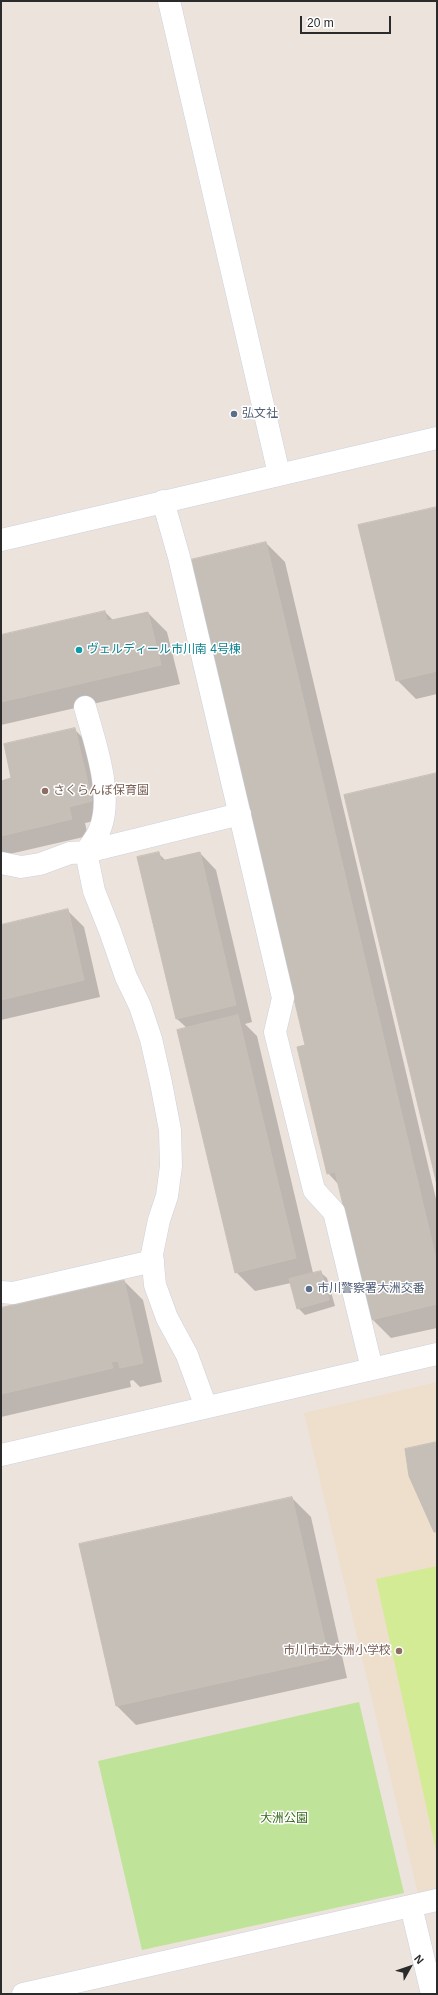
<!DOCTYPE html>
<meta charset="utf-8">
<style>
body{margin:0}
#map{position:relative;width:438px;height:1995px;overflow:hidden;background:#ede3dd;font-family:Helvetica,sans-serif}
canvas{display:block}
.frame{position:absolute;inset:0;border:2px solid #2b2b2b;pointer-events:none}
.north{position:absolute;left:390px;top:1947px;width:40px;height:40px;-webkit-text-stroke:3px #fff;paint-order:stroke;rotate:50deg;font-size:11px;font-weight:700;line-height:16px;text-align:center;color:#2b2b2b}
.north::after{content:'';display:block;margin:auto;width:14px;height:18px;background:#2b2b2b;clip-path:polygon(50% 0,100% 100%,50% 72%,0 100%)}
.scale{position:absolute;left:300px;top:16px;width:91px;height:18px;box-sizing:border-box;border:2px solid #2b2b2b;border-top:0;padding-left:5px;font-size:12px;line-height:14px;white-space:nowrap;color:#2b2b2b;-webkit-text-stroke:3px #fff;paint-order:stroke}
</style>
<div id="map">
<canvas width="438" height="1995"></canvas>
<div class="frame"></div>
<div class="north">N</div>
<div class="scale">20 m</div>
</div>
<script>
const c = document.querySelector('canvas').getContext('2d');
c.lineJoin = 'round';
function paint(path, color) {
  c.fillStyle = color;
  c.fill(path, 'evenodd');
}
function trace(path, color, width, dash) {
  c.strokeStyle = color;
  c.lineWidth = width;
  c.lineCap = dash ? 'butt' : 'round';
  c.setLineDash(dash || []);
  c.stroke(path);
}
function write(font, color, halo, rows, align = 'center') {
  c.font = font + ' Helvetica,"Noto Sans JP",sans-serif';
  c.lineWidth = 3;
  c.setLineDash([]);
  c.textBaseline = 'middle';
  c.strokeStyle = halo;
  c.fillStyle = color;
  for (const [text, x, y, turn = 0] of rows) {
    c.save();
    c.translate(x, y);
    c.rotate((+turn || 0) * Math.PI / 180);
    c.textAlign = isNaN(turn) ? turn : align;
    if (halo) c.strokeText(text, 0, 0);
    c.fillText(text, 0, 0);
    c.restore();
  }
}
const education = new Path2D(`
 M437 1382V1890L418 1894 304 1413Z`);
const green = new Path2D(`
 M359 1702 404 1893 142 1950 98 1761Z`);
const pitch = new Path2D(`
 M437 1566V1855L376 1579Z`);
const shadow = new Path2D(`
 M437 508V694L416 699 397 680Z
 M266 543 285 562 437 1203V1328L391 1338 372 1319 339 1185 328 1173 306 1046Z
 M105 612 114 621 148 613 167 632 180 684 1 725V636Z
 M74 729 91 746 108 818 85 823 88 836 1 856V782L13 779Z
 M158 853 166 861 200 853 216 870 252 1022 245 1024 257 1036 313 1273 320 1272 327 1278 335 1306 305 1315 298 1308 291 1283 255 1291 236 1272 187 1028 177 1019 138 858Z
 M67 910 84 927 100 997 1 1020V926Z
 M124 1281 143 1300 162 1382 140 1387 133 1380 130 1381 131 1387 1 1417V1309Z
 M292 1498 311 1517 347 1678 136 1725 116 1705Z`);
const building = new Path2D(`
 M437 507V671L396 681 358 525Z
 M266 542 437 1263V1304L371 1320 335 1172 327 1174 297 1047 305 1045 190 560Z
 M105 611 107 621 148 612 161 665 1 702V635Z
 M75 728 92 801 69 807 72 819 1 836V781L11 778 4 744Z
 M437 773V1185L344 795Z
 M159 852 161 861 200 852 236 1005 176 1019 137 857Z
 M68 909 84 980 1 1000V925Z
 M238 1015 296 1258 235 1273 177 1030Z
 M321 1271 329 1300 297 1309 289 1279Z
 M124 1280 143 1363 120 1368 118 1361 111 1362 113 1368 1 1394V1308Z
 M437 1442V1532H434L409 1476 405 1449Z
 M292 1497 329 1659 116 1706 79 1544Z`);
const minor = new Path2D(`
 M169 1 279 474
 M163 501 179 557 283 998 275 1032 314 1190 334 1212 372 1369
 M1 540 437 438
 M85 707C94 740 114 795 100 829 97 837 90 845 86 852L94 891 110 931 126 977 140 1006 151 1039 161 1083 170 1130 171 1166 167 1196 159 1220 152 1254 155 1285 167 1318 187 1355 206 1407
 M1 863 21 867 40 864 70 853 86 852 240 814
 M1 1292 13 1293 153 1261
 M1 1455 437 1354
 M411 1906 432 1994
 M23 1994 437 1900`);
const markers = [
 [234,414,4,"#5c6f8a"],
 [79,650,4,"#0f9aa8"],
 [45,791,4,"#8d6e63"],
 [309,1289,4,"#5c6f8a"],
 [399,1651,4,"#8d6e63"]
];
const serviceNames = [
 ["弘文社",242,414],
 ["市川警察署大洲交番",317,1289]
];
const cultureNames = [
 ["ヴェルディール市川南 4号棟",87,650]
];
const educationNames = [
 ["さくらんぼ保育園",53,791],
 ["市川市立大洲小学校",391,1651,"right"]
];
const parkNames = [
 ["大洲公園",284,1819]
];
paint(education, '#eedecc');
paint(green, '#bee399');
paint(pitch, '#d4eb95');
paint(shadow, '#0003');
paint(building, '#c5bfb8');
trace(building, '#c8bfb6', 1);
trace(minor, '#cbd1dc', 23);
trace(minor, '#fff', 22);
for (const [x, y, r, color] of markers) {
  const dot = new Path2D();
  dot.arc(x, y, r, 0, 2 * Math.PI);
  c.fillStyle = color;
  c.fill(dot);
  trace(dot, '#fff', 1.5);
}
write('12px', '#4e5e75', '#fff', serviceNames, 'left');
write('12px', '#0d838f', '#fff', cultureNames, 'left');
write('12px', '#785e54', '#fff', educationNames, 'left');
write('12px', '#37691a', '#fff', parkNames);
</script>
